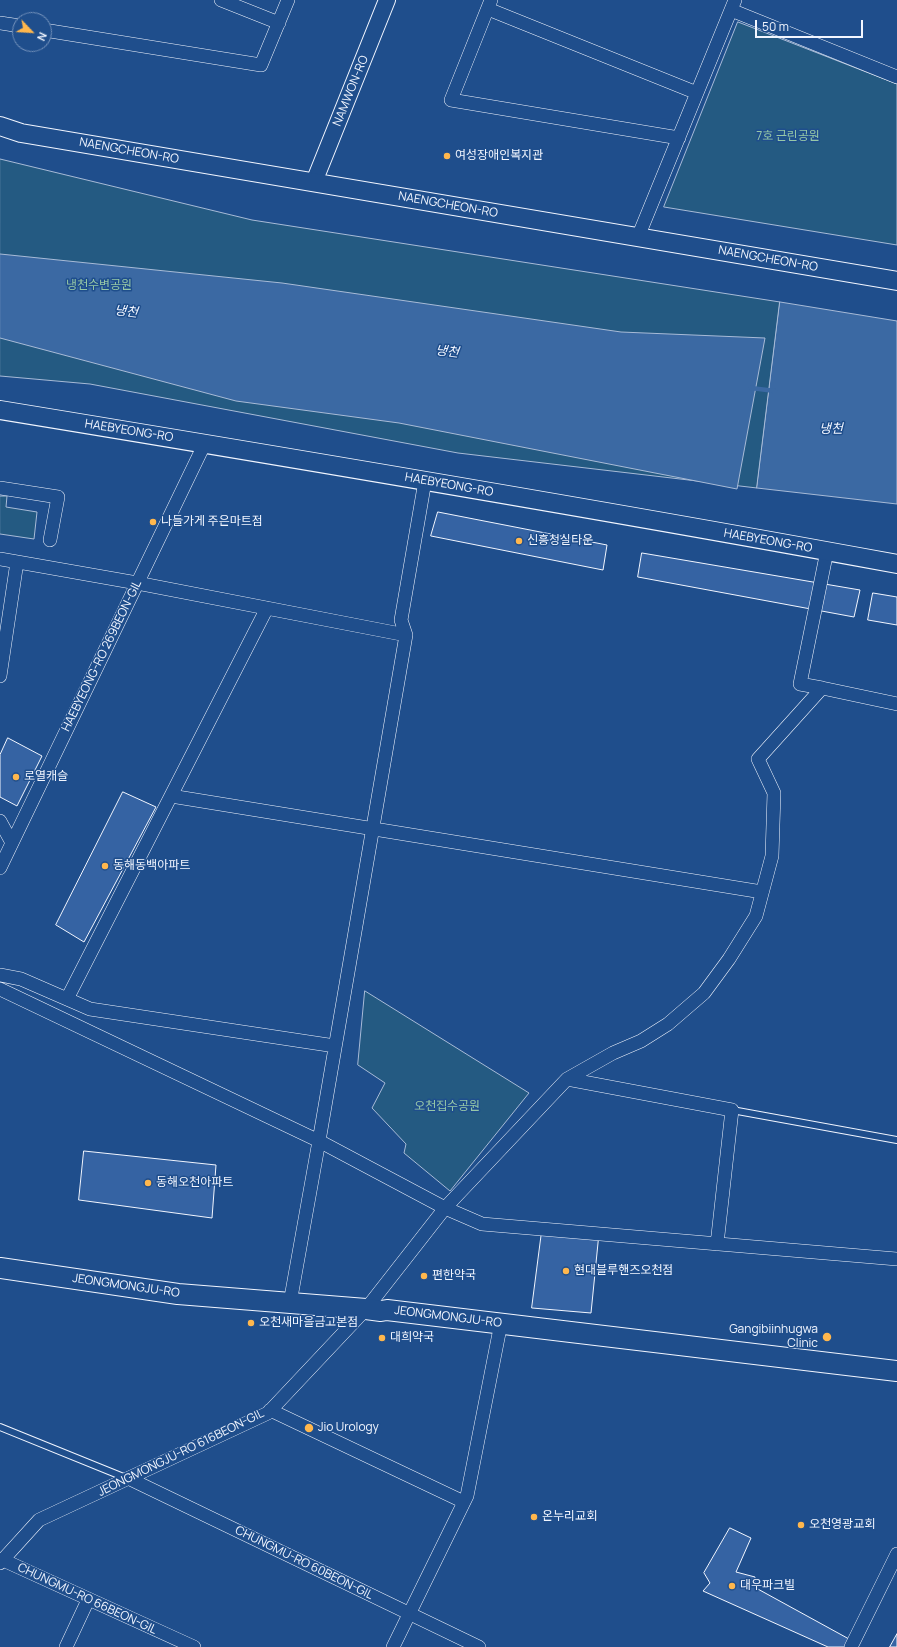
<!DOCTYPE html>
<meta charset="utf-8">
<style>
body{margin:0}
#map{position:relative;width:897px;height:1647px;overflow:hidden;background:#1f4e8c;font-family:Manrope,sans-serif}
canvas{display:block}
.north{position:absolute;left:12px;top:12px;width:40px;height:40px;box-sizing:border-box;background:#1f4e8c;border:1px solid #7391ba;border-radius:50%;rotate:115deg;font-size:11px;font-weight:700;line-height:16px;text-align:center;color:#f2f6ff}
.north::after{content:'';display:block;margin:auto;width:14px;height:18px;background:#ffb74d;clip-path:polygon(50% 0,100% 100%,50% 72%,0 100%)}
.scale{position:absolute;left:755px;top:20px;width:108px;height:18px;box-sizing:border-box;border:2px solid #f2f6ff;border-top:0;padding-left:5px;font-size:12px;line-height:14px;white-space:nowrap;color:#f2f6ff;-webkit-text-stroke:3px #1f4e8c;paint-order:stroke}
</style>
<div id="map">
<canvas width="897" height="1647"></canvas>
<div class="north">N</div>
<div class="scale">50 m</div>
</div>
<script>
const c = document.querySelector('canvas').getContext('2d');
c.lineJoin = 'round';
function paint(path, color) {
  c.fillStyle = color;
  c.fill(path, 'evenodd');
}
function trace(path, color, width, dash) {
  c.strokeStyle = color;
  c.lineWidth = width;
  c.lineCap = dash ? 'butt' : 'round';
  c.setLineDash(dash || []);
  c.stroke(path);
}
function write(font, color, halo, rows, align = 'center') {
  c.font = font + ' Manrope,"Noto Sans KR",sans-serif';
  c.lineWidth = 3;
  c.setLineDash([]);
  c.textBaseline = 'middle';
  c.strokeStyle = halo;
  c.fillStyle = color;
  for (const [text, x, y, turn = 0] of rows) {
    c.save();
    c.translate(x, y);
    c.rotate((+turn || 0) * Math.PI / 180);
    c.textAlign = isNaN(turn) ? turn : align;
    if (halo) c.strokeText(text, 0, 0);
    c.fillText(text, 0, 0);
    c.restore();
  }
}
const green = new Path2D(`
 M738 22 897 84V245L664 207Z
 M0 159 252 220 780 302 757 488 458 453 90 384 0 376Z
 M0 496H7L6 507 37 512 34 539 0 534Z
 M365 991 529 1093 450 1191 404 1153 406 1144 372 1108 385 1083 358 1065Z`);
const water = new Path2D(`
 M0 254 282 283 621 332 765 338 737 489 399 423 236 401 0 338Z
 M780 302 897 321V504L757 488Z`);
const stream = new Path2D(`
 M751 388 775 391`);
const building = new Path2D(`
 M438 512 607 545 603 570 431 536Z
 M642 553 860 590 854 617 638 577Z
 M873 593 897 597V625L868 620Z
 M8 738 42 756 17 806 0 797V755Z
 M123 792 156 807 84 942 56 925Z
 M84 1151 216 1165 212 1218 79 1200Z
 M542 1231 599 1233 591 1313 532 1308Z
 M730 1528 751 1538 736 1572 755 1577 756 1588 849 1639 848 1647H828L703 1591 710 1583 704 1573Z
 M897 1634V1647H890Z`);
const service = new Path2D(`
 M732 1110 897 1140
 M0 1427 126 1478`);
const minor = new Path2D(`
 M221 0 279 23
 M491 0 451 100 679 138
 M488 9 697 93
 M731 10 897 77
 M0 23 20 26
 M44 30 261 65 288 0
 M638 237 735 0
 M0 488 58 497 50 540
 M0 559 137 583 406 635 319 1141 445 1208 366 1309 268 1413 39 1520 0 1563
 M406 635 401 620 425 481
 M0 676 17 562
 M822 688 800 684 827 551
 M897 704 822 688 758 759 774 793 772 856 756 916 729 959 704 993 668 1024 641 1041 613 1053 567 1079 445 1208 482 1224 897 1259
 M171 796 762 892
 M0 821 12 843
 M0 868 205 443
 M0 975 21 979 90 1009 335 1046
 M0 989 319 1141 290 1303
 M67 999 267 608
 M567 1079 732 1110 717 1244
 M270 1410 464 1502
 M130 1479 479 1647
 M3 1560 194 1647
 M66 1647 88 1600
 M393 1647 467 1496 501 1323
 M851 1647 897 1554`);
const tertiary = new Path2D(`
 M314 182 387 0`);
const secondary = new Path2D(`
 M0 126 21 133 897 281
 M0 410C299 459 599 509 897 564`);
const primary = new Path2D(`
 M0 1268 178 1294 366 1309 381 1311 387 1310 897 1371`);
const markers = [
 [447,156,4,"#ffb74d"],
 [153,522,4,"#ffb74d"],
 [519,541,4,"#ffb74d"],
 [16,777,4,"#ffb74d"],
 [105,866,4,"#ffb74d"],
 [148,1183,4,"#ffb74d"],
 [566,1271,4,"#ffb74d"],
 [424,1276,4,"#ffb74d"],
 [251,1323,4,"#ffb74d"],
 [827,1337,5,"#ffb74d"],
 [382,1338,4,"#ffb74d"],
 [309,1428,5,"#ffb74d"],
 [534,1517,4,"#ffb74d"],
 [801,1525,4,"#ffb74d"],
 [732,1586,4,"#ffb74d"]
];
const streetNames = [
 ["NAMWON-RO",351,91,-68],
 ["NAENGCHEON-RO",129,151,10],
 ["NAENGCHEON-RO",448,205,10],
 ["NAENGCHEON-RO",768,259,10],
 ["HAEBYEONG-RO",129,431,9],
 ["HAEBYEONG-RO",449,485,10],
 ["HAEBYEONG-RO",768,541,10],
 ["HAEBYEONG-RO 269BEON-GIL",102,656,-64],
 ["JEONGMONGJU-RO",126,1286,8],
 ["JEONGMONGJU-RO",448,1317,7],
 ["JEONGMONGJU-RO 616BEON-GIL",181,1453,-26],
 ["CHUNGMU-RO 60BEON-GIL",304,1563,26],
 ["CHUNGMU-RO 66BEON-GIL",87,1599,25]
];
const parkNames = [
 ["7호 근린공원",788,137],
 ["냉천수변공원",99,286],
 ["오천집수공원",447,1107]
];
const poiNames = [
 ["여성장애인복지관",455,156],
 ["나들가게 주은마트점",161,522],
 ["신흥청실타운",527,541],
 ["로열캐슬",24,777],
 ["동해동백아파트",113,866],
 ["동해오천아파트",156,1183],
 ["현대블루핸즈오천점",574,1271],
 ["편한약국",432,1276],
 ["오천새마을금고본점",259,1323],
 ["Gangibiinhugwa",818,1330,"right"],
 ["Clinic",818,1344,"right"],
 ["대희약국",390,1338],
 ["Jio Urology",318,1428],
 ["온누리교회",542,1517],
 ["오천영광교회",809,1525],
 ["대우파크빌",740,1586]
];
const waterNames = [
 ["냉천",126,312,7],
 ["냉천",447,352,7],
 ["냉천",831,429]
];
paint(green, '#245a82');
trace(green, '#a8bbd7', 1);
paint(water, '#3b69a3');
trace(water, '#a8bbd7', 1);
trace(stream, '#3b69a3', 4.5);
paint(building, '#3563a3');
trace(building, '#f2f6ff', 1);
trace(service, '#f2f6ff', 8);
trace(minor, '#f2f6ff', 14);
trace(tertiary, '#f2f6ff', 18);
trace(secondary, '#f2f6ff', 20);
trace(primary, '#f2f6ff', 22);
trace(service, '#1f4e8c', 6);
trace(minor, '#1f4e8c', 13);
trace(tertiary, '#1f4e8c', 16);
trace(secondary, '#1f4e8c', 18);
trace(primary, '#1f4e8c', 20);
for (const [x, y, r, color] of markers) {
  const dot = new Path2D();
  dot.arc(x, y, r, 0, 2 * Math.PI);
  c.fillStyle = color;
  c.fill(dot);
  trace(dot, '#1f4e8c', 1.5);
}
write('12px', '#f2f6ff', '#1f4e8c', streetNames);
write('12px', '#97c8a6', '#1f4e8c', parkNames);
write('12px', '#f2f6ff', '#1f4e8c', poiNames, 'left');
write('italic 13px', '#f2f6ff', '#1f4e8c', waterNames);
</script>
